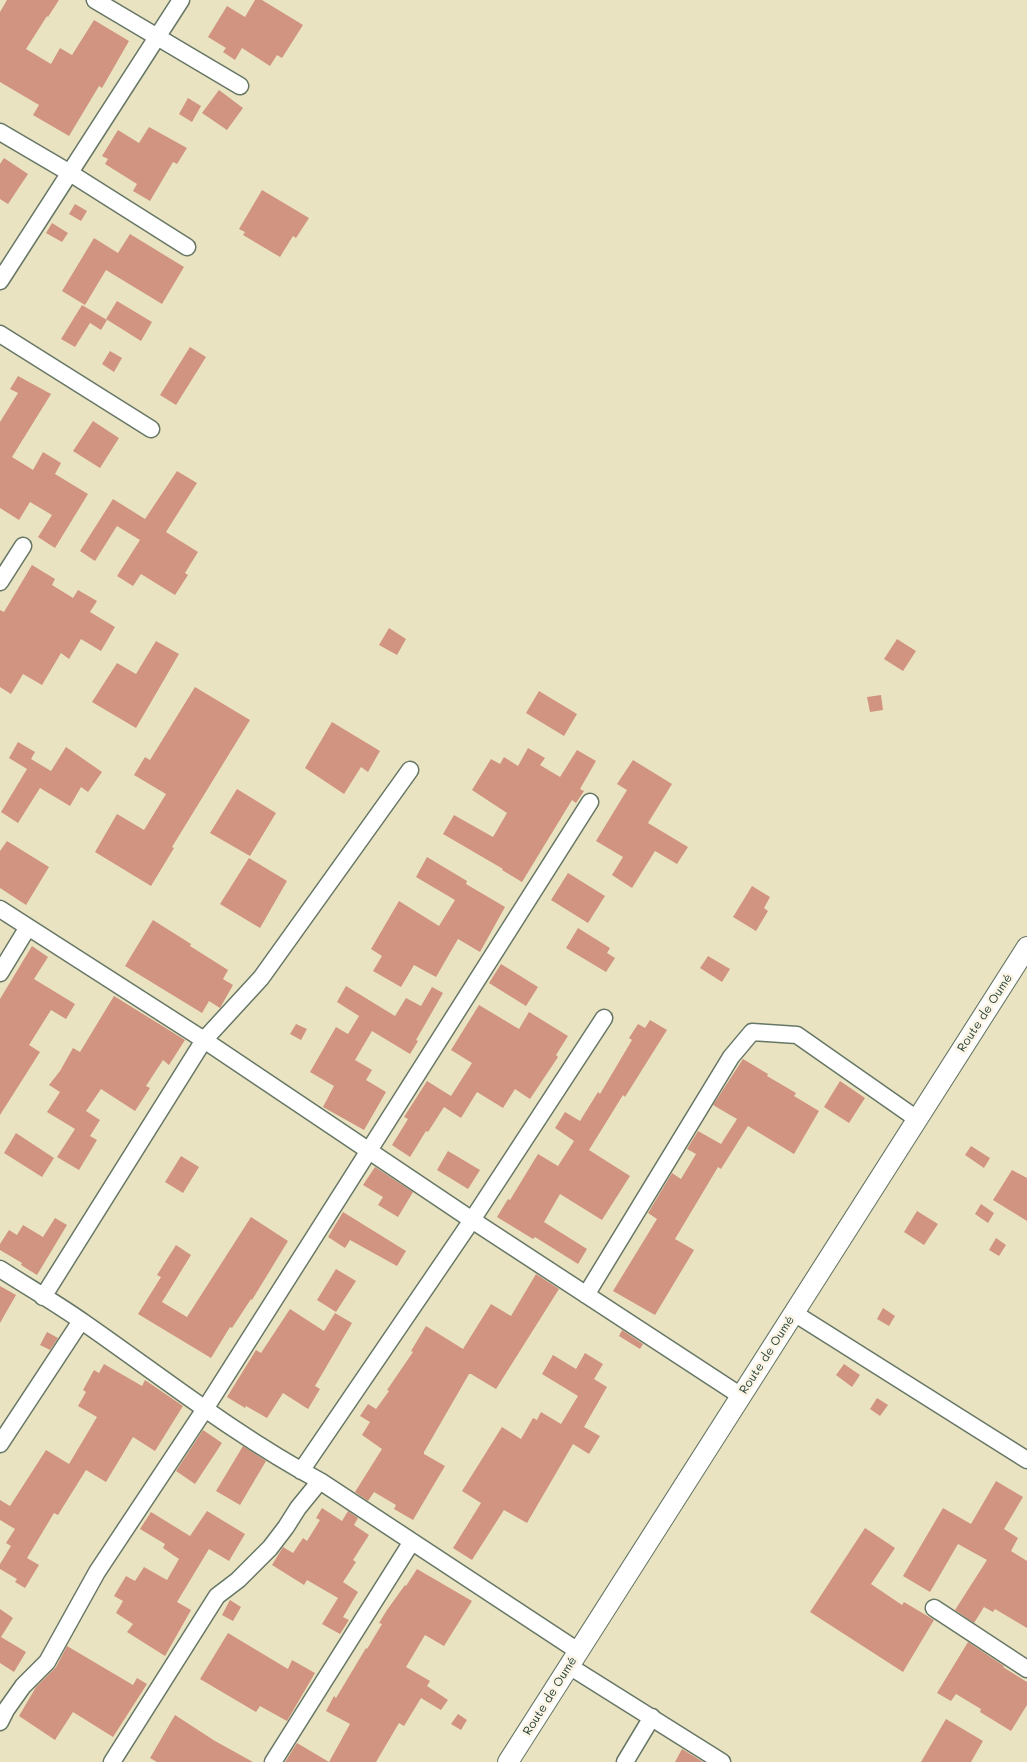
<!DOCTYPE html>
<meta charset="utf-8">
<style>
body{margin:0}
canvas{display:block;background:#eae3c1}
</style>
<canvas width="1027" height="1762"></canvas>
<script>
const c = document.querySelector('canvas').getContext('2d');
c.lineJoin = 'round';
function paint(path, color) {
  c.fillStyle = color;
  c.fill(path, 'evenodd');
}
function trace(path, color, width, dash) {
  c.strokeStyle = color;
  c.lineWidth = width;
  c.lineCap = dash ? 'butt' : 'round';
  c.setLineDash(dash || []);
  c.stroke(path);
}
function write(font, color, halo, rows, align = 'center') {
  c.font = font + ' Mali,sans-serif';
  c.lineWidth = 5;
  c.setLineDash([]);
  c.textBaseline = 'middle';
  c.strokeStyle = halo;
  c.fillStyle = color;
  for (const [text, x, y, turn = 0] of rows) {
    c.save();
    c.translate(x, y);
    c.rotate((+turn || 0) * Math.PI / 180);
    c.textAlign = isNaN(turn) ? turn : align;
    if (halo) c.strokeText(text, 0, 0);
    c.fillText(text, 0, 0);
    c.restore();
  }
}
const building = new Path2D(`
 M7 0H59L48 17 47 16 26 49 51 64 60 48 72 55 94 20 129 41 102 88 99 86 69 136 33 115 39 105 0 82V12Z
 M255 0H262L303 25 282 58 277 55 270 66 242 48 235 60 223 52 226 48 208 37 227 6 245 17Z
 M219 90 243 108 227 130 202 113Z
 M188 98 201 106 192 122 179 114Z
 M149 127 187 148 177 164 173 162 150 201 133 191 137 184 105 164 108 159 102 156 118 130 139 143Z
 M4 158 28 174 8 204 0 199V164Z
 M262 190 309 218 296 238 293 236 280 257 243 235 245 232 239 229Z
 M75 204 87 211 81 221 69 214Z
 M52 223 68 233 62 242 46 233Z
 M130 234 184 267 162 304 106 270 85 305 62 291 94 238 118 253Z
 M117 301 152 322 141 341 106 319Z
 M82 305 107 320 101 330 90 323 75 347 61 339Z
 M190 347 206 357 176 405 160 395Z
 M110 351 122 358 114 372 102 364Z
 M18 376 51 394 12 457 33 470 43 452 61 463 55 474 88 494 55 548 38 537 52 515 30 502 19 520 0 508V422L18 393 10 389Z
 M93 421 119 438 100 468 73 451Z
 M177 471 197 483 166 532 198 552 185 573 188 575 175 595 141 574 133 586 117 576 140 540 117 526 95 561 80 551 113 499 145 519Z
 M32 565 55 579 52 585 73 598 78 590 97 601 90 612 115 627 101 651 81 639 69 659 61 653 42 685 23 674 11 694 0 687V610L4 612Z
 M389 628 406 639 397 655 379 645Z
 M897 639 916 651 903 671 884 659Z
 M156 641 179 654 136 728 92 702 117 663 136 674Z
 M195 687 250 720 172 847 174 848 151 886 95 852 117 814 144 830 166 794 134 775 145 757 150 760Z
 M539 691 577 714 564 736 526 713Z
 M881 695 883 710 870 712 867 697Z
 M332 722 380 751 368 772 361 767 344 794 305 768Z
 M18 742 35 752 31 759 51 771 66 747 102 772 88 792 81 787 70 806 40 788 18 823 1 812 27 769 9 758Z
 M528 748 545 758 540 765 560 777 577 750 596 761 580 789 584 791 576 803 572 800 522 882 502 870 503 869 443 834 454 815 493 837 507 813 472 790 491 759 500 764 504 757 518 766Z
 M633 760 672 784 648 823 688 847 677 864 655 851 632 888 612 875 623 857 596 841 627 790 617 784Z
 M237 789 276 813 250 856 210 833Z
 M7 841 49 867 26 905 0 888V851Z
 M427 857 467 881 466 884 505 907 480 952 458 939 436 977 414 965 401 987 373 971 382 956 371 949 399 901 439 926 455 900 416 877Z
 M249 858 287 881 260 928 220 904Z
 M568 873 605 896 588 923 551 900Z
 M752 886 770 897 764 908 768 911 756 931 733 917Z
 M153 920 191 944 190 946 228 970 223 979 233 985 220 1008 209 1001 202 1013 125 966Z
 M578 928 610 948 607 953 615 958 606 972 566 948Z
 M32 946 48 957 34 979 75 1004 66 1019 51 1010 29 1045 40 1052 0 1115V999Z
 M708 956 730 969 722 982 700 968Z
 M501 964 538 987 526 1006 489 983Z
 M346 986 395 1016 406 998 421 1006 432 987 443 993 416 1040 418 1041 410 1054 372 1031 355 1060 372 1070 366 1080 386 1092 364 1130 323 1107 334 1086 310 1072 336 1027 348 1034 359 1016 337 1002Z
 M114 996 185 1040 169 1065 163 1060 146 1086 150 1088 135 1111 101 1089 86 1111 100 1120 90 1136 97 1140 79 1170 57 1157 75 1129 47 1112 60 1092 49 1085 60 1071 73 1048 80 1052Z
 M479 1005 519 1029 529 1012 568 1036 556 1055 558 1057 530 1099 515 1089 503 1108 477 1092 461 1118 444 1107 428 1132 426 1131 410 1157 392 1145 408 1119 404 1117 427 1081 451 1096 472 1063 451 1050Z
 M650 1020 667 1030 625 1097 623 1095 589 1150 630 1176 602 1220 560 1194 544 1222 587 1249 578 1264 535 1237 533 1239 497 1217 508 1199 510 1200 538 1154 558 1166 574 1141 555 1128 565 1112 580 1121 598 1092 600 1094 632 1040 629 1038 638 1024 645 1028Z
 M296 1024 307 1029 301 1040 290 1034Z
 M743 1059 768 1074 767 1076 796 1093 794 1096 819 1111 794 1154 748 1126 721 1169 718 1167 675 1239 694 1250 655 1315 613 1291 657 1219 648 1213 672 1173 681 1179 696 1154 687 1149 698 1131 721 1144 737 1119 713 1105Z
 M840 1081 865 1098 849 1123 824 1107Z
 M16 1133 54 1158 42 1177 4 1153Z
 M971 1146 990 1158 984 1168 965 1155Z
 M448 1151 480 1170 468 1189 437 1170Z
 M181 1156 199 1167 183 1193 165 1182Z
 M375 1167 413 1192 398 1217 378 1205 383 1197 363 1185Z
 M1012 1170 1027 1178V1221L993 1200Z
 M981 1204 994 1213 988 1223 975 1214Z
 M917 1211 938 1224 924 1245 904 1232Z
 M343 1212 406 1251 397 1266 350 1240 345 1248 328 1237Z
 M251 1217 288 1241 252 1300 251 1299 232 1328 230 1327 211 1358 138 1314 161 1277 157 1275 176 1245 191 1255 162 1302 187 1317Z
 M55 1218 67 1225 37 1275 21 1265 22 1263 0 1250V1244L9 1230 17 1235 23 1225 43 1237Z
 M996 1238 1006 1245 999 1256 989 1250Z
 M336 1269 356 1281 336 1312 317 1300Z
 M536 1274 559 1289 496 1389 471 1374H469L424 1452V1454L445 1466 413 1520 394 1509 396 1505 374 1492 368 1501 355 1492 382 1449 362 1435 370 1422 360 1416 368 1404 376 1409 389 1391 387 1390 413 1352 411 1351 426 1326 463 1349 491 1304 511 1316Z
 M0 1286 16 1295 0 1323Z
 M883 1308 895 1316 889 1326 877 1319Z
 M290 1309 324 1331 335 1313 352 1323 315 1386 320 1389 308 1409 283 1393 267 1418 246 1406 245 1408 227 1397 256 1350 261 1353Z
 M622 1330 643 1344 640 1349 619 1336Z
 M47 1332 58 1338 50 1350 40 1345Z
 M585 1353 603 1364 594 1379 607 1387 584 1427 600 1436 589 1454 573 1444 527 1523 504 1510 472 1560 453 1548 481 1503 462 1491 502 1427 521 1439 533 1418 537 1420 541 1412 561 1424 578 1396 542 1374 553 1355 576 1369Z
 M104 1364 142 1386 145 1380 183 1406 155 1451 133 1437 106 1482 86 1470 58 1515 54 1513 27 1558 39 1565 25 1588 15 1582 17 1579 0 1569V1564L11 1546 6 1543 15 1529 0 1520V1500L10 1506 46 1450 69 1464 97 1417 78 1406 86 1392 83 1390 94 1370 99 1373Z
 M844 1364 860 1375 852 1387 836 1375Z
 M877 1398 888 1405 880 1416 870 1409Z
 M203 1430 222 1443 195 1484 176 1471Z
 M243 1446 266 1461 240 1505 216 1491Z
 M996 1481 1023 1497 1004 1529 1018 1538 1011 1551 1027 1561V1628L995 1609 993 1612 984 1607 974 1623 955 1610 987 1560 958 1544 930 1592 903 1576 943 1508 971 1524Z
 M322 1508 342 1521 348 1511 358 1518 354 1525 369 1535 353 1560 356 1562 343 1582 358 1592 343 1617 349 1620 340 1634 322 1624 338 1598 307 1580 304 1585 272 1565 283 1547 293 1553 303 1538 307 1541 320 1520 316 1518Z
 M207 1511 245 1534 229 1561 209 1549 177 1602 191 1610 165 1656 127 1632 133 1624 116 1613 123 1601 114 1596 126 1576 135 1581 144 1567 167 1580 179 1559 163 1548 165 1544 140 1529 151 1512 190 1536Z
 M865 1528 895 1548 871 1584 902 1605 904 1602 934 1620 903 1672 810 1612Z
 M417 1569 472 1601 444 1646 425 1635 406 1667 430 1681 427 1686 448 1700 441 1710 421 1698 404 1726 399 1723 376 1762H285L297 1743 329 1762 350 1724 326 1711 334 1696 336 1698 366 1648 367 1649 382 1624 379 1623 387 1610 405 1585 406 1586Z
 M230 1600 241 1607 233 1621 222 1615Z
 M0 1609 13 1618 1 1637 26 1652 14 1672 0 1663Z
 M228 1633 288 1669 292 1660 315 1673 287 1721 260 1706 256 1712 200 1679Z
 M968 1642 1004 1666 1003 1667 1027 1682V1705L1011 1731 980 1712 981 1709 956 1694 951 1701 937 1693Z
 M67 1646 133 1685 137 1678 147 1684 113 1737 73 1712 55 1740 19 1716 36 1687 56 1667Z
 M458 1714 467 1720 461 1730 451 1724Z
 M175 1715 215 1741 253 1762H157L150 1758Z
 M946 1719 983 1741 971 1762H921Z
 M682 1749 703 1762H675Z`);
const minor = new Path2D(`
 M95 0 240 86
 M0 132 70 173 187 247
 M0 281 181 0
 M0 334 151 429
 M0 582 23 546
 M0 909 204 1040 472 1220 741 1396
 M0 973 28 927
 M0 1269C28 1287 56 1303 83 1322 161 1376 236 1436 320 1481L578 1651
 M586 1295 731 1057 752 1032 797 1035 917 1119
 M43 1297 204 1040 261 978 410 770
 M794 1313 1027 1460
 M0 1444 81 1321
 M301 1471 472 1220 604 1018
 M934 1608 1027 1669
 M569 1666 722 1762
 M0 1722 6 1710 23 1686 47 1662 97 1572 205 1409 590 802
 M112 1762 217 1596 238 1580 270 1548 286 1527 298 1508 320 1481
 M273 1762 411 1543
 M625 1762 652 1717`);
const tertiary = new Path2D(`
 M508 1762 1027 947`);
const streetNames = [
 ["Route de Oumé",985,1013,-57],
 ["Route de Oumé",767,1355,-57],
 ["Route de Oumé",550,1696,-58]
];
paint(building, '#d09480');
trace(minor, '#667765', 19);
trace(tertiary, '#667765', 22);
trace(minor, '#fff', 16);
trace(tertiary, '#fff', 20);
write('12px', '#1f3d34', '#fcf5e5', streetNames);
</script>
